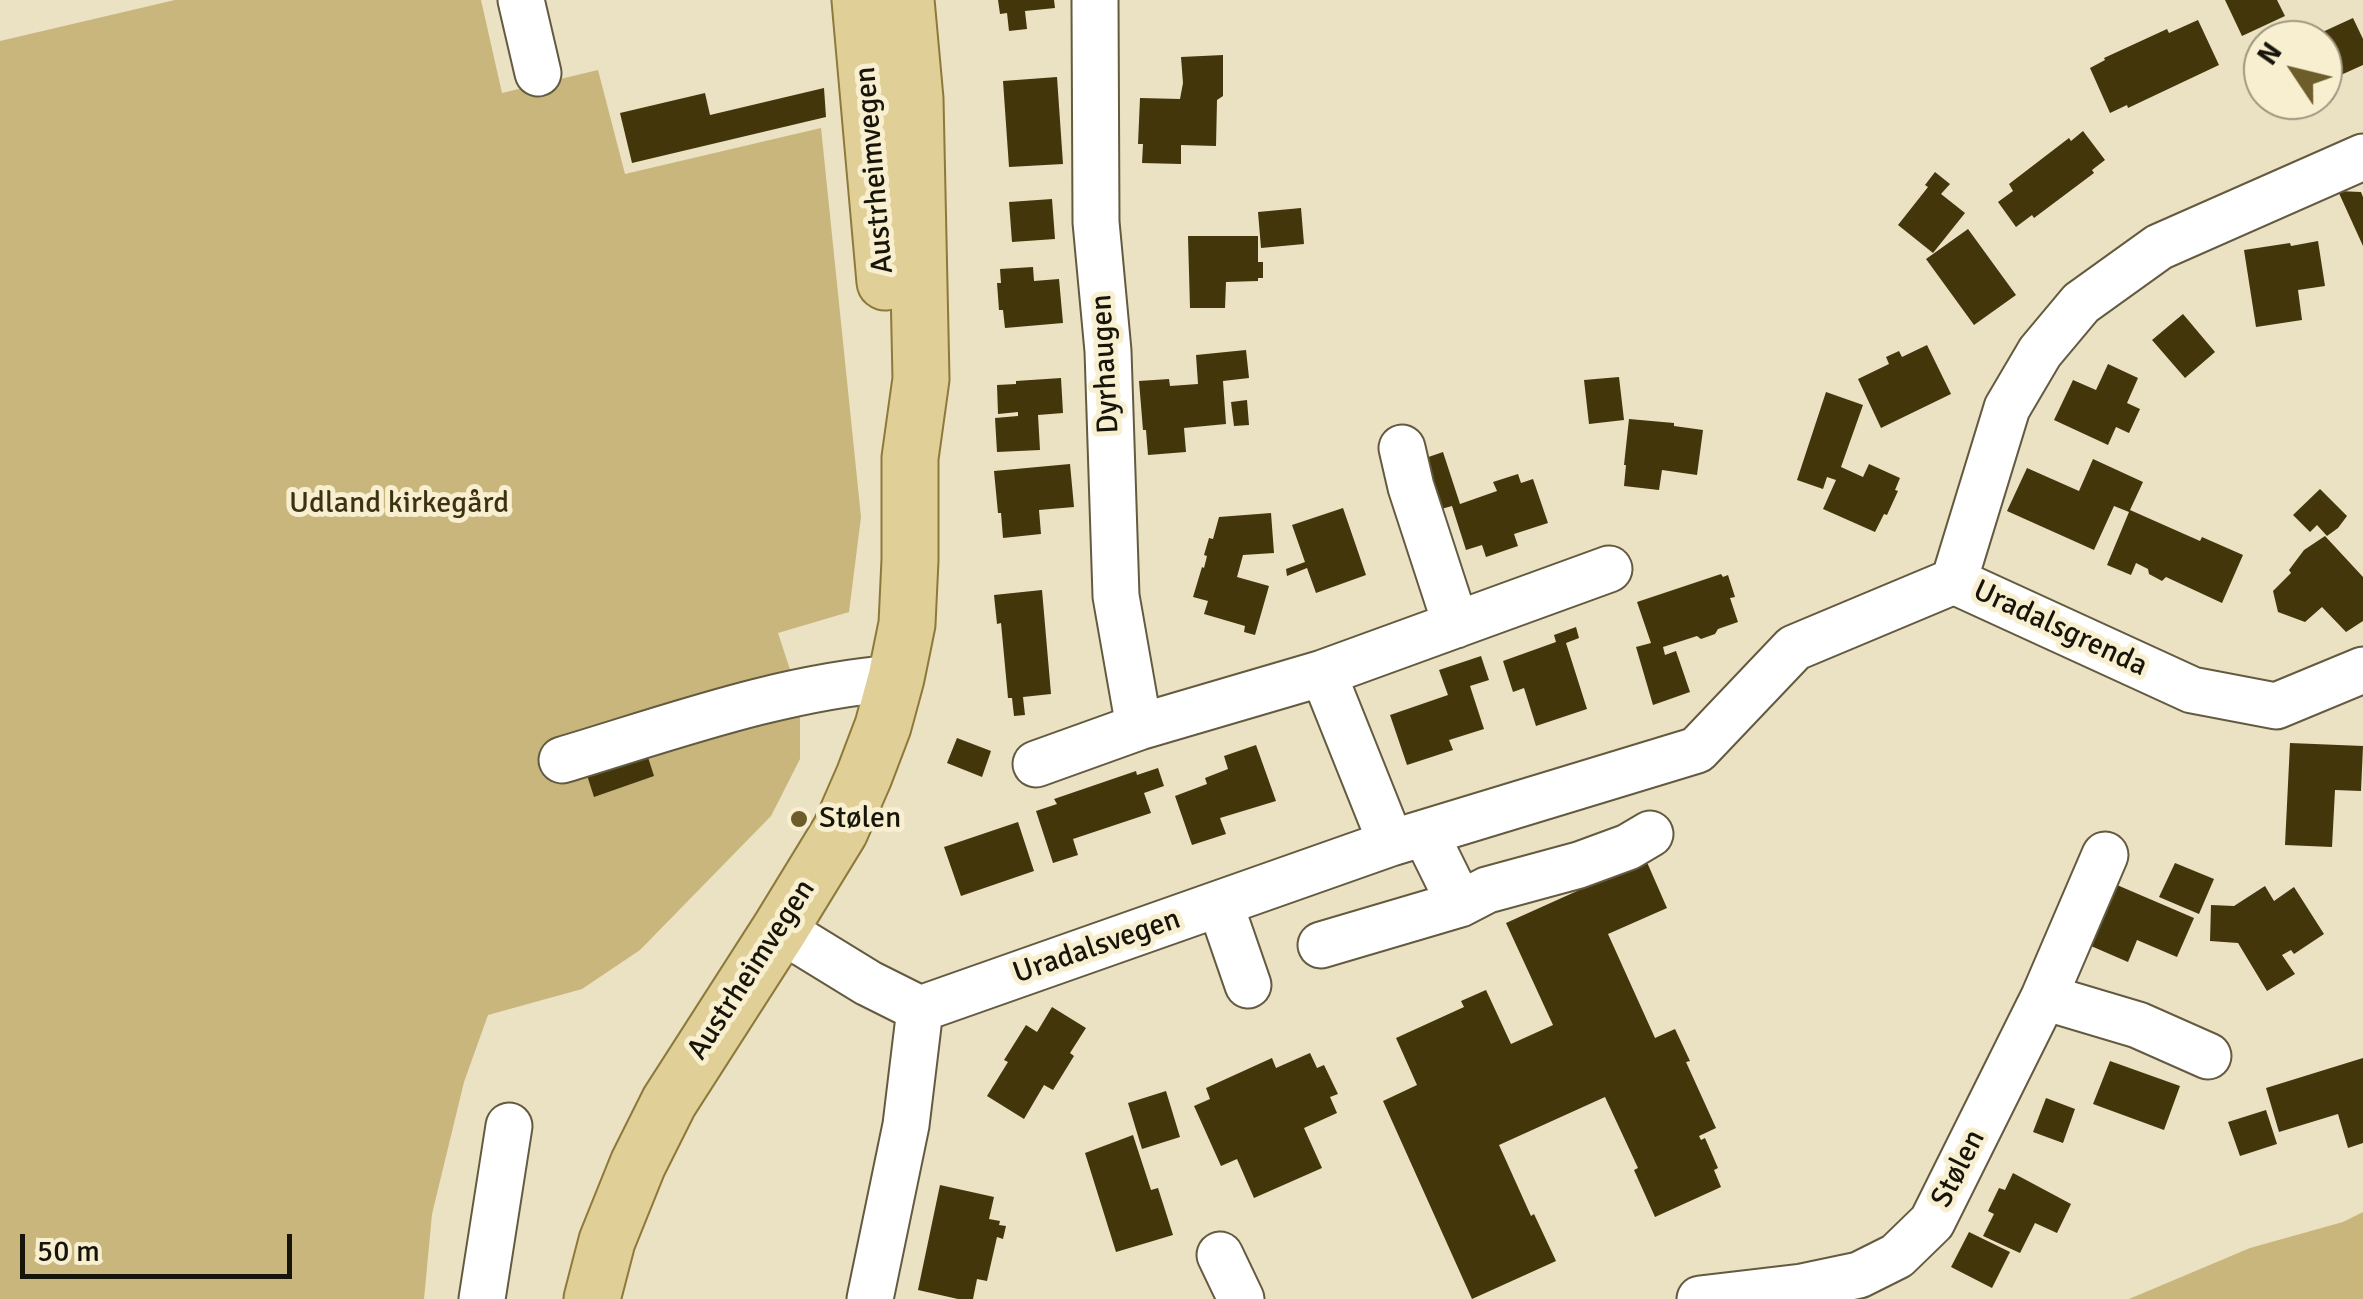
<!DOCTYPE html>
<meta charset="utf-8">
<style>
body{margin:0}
#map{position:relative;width:2363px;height:1299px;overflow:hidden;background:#ebe1c3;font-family:Signika,sans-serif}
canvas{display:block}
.north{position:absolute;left:2243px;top:20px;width:100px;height:100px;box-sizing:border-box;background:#f8efd0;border:2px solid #9e9780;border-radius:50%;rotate:305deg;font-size:28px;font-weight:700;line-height:40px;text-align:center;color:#171409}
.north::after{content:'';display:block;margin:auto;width:35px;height:45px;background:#6c5d2a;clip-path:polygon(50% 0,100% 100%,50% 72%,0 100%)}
.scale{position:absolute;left:20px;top:1234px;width:272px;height:45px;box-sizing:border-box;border:5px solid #171409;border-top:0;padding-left:12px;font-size:30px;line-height:35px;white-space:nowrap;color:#171409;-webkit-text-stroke:8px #f8efd0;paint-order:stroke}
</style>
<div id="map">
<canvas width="2363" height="1299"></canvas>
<div class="north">N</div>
<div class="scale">50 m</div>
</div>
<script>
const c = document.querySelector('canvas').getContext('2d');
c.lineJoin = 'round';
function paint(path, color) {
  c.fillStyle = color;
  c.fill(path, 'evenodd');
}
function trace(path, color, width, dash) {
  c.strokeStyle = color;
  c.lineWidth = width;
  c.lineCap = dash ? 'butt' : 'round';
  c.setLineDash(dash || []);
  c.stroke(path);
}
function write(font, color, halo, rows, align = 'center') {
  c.font = font + ' Signika,sans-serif';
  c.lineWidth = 10;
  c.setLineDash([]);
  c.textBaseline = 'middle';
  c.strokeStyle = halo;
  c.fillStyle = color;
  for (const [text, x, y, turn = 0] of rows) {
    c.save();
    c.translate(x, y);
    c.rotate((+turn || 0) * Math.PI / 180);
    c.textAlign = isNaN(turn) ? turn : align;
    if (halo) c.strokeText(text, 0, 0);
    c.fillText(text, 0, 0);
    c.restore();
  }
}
const green = new Path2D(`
 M175 0H481L502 93 598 70 625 174 821 128 861 517 849 612 778 633 800 700V759L771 816 640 950 582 989 488 1015 464 1082 432 1214 424 1299H0V41Z
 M2363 1212V1299H2129L2250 1248 2343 1222Z`);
const building = new Path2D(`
 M998 0H1054L1055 8 1025 11 1027 29 1009 31 1007 13 1000 14Z
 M2225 0H2277L2285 16 2242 36Z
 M2353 18 2363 39V65L2323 83V40H2305Z
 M2198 20 2219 65 2128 108 2127 105 2110 113 2090 68 2105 60 2104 58 2167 29 2169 33Z
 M1223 55V96L1217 100 1216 146 1181 145V164L1142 163 1143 144H1138L1140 98 1180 99 1183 83 1181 57Z
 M1057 77 1063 164 1009 167 1003 81Z
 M824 88 826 117 632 163 620 113 705 93 710 115Z
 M2083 131 2105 160 2092 170 2094 173 2034 218 2032 215 2016 227 1998 202 2013 191 2009 184 2069 138 2071 141Z
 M1935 172 1950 184 1941 194 1965 213 1933 253 1898 225 1928 187 1925 185Z
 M2338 191 2361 192 2363 197V246Z
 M1052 199 1055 239 1012 242 1009 202Z
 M1301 208 1304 244 1261 248 1258 212Z
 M1968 229 2016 295 1974 325 1926 259Z
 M1188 236H1258V262H1263V278H1258V281L1226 282 1225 308H1190Z
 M2318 241 2325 286 2298 290 2302 320 2256 327 2244 250 2290 243 2291 246Z
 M1033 267 1034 281 1059 279 1063 323 1005 328 1003 310H999L997 283H1001L1000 269Z
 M2183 314 2215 352 2185 378 2152 340Z
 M1927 345 1951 394 1881 428 1858 379 1889 364 1886 357 1899 351 1902 357Z
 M1246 350 1249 378 1223 381 1226 424 1184 428 1186 452 1148 455 1146 430H1143L1139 381 1169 379 1170 386 1198 384 1196 355Z
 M2108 364 2138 378 2127 403 2140 409 2129 433 2116 427 2108 445 2054 420 2073 380 2096 390Z
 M1619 377 1624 420 1589 424 1584 380Z
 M1061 378 1063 413 1038 415 1040 450 997 452 995 418 1018 416V412L998 414 997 385 1016 384V381Z
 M1826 392 1863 405 1841 467 1863 477 1869 464 1900 478 1895 490 1898 491 1887 515 1884 514 1875 532 1823 509 1836 480 1827 477 1823 489 1797 480Z
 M1247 400 1249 425 1234 426 1231 402Z
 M1629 419 1674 423V426L1703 430 1697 475 1662 470 1659 490 1624 486 1626 465H1624Z
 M1443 452 1460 504 1497 491 1493 482 1518 474 1521 483 1533 479 1548 523 1514 534 1518 546 1486 557 1482 545 1466 550 1452 506 1427 513 1411 463Z
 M2093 459 2143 482 2130 510 2200 541 2202 537 2243 555 2222 603 2166 577 2162 581 2149 574 2148 569 2136 563 2131 575 2107 565 2129 512 2114 506 2094 550 2007 511 2027 468 2079 491Z
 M1070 464 1074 507 1039 510 1041 534 1003 538 1001 513H998L994 471Z
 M2320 489 2347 516 2338 528 2327 536 2317 525 2310 532 2293 515Z
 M1343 508 1366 575 1316 593 1307 568 1287 576 1286 569 1305 562 1292 525Z
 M1271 513 1274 553 1243 555 1237 577 1269 586 1255 635 1244 632 1245 626 1204 614 1208 601 1193 597 1202 567 1204 568 1207 556 1204 555 1209 538 1213 539 1219 517Z
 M2325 536 2363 577V621L2346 632 2322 607 2305 622 2278 612 2273 591 2291 573 2289 570 2304 550Z
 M1721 574 1723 577 1728 575 1735 597 1730 598 1738 622 1718 629 1715 634 1701 639 1697 636 1663 647 1665 655 1676 651 1690 692 1653 705 1636 647 1651 643 1637 602Z
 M1042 590 1051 694 1023 697 1025 715 1014 716 1012 698H1008L1001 623 997 624 994 595Z
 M1576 627 1579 638 1566 643 1587 709 1536 726 1524 688 1513 692 1503 661 1556 642 1554 635Z
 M1481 656 1489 680 1470 686 1484 729 1449 740 1453 750 1407 765 1390 715 1448 695 1439 670Z
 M957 738 991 751 982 777 947 763Z
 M2290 743 2363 746 2361 791 2335 790 2332 847 2285 845Z
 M1256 745 1276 801 1220 818 1226 834 1192 845 1175 796 1207 784 1205 778 1228 769 1224 756Z
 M646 751 654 776 594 797 584 766Z
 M1158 768 1164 786 1144 793 1151 813 1073 839 1078 855 1053 863 1036 811 1057 804 1054 799 1136 771 1137 775Z
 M1018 822 1034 871 961 896 944 847Z
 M1646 860 1667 908 1608 934 1655 1038 1675 1029 1690 1061 1686 1062 1716 1128 1699 1136 1701 1140 1705 1138 1718 1168 1714 1170 1721 1187 1655 1217 1634 1170 1638 1168 1605 1097 1499 1145 1531 1216 1534 1214 1556 1261 1472 1299 1383 1101 1417 1085 1396 1038 1464 1007 1461 1001 1486 990 1511 1044 1553 1025 1506 923Z
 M2175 863 2214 879 2199 914 2159 897Z
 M2117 885 2194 918 2177 957 2137 940 2128 962 2091 946Z
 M2265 886 2274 901 2294 887 2324 934 2294 954 2291 950 2282 955 2295 974 2267 991 2238 943 2210 941 2211 905 2234 906Z
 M1052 1007 1086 1028 1070 1053 1074 1056 1053 1090 1044 1085 1024 1119 987 1096 1008 1062 1004 1060 1026 1025 1037 1032Z
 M1310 1053 1317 1068 1324 1065 1338 1094 1330 1097 1337 1113 1304 1128 1322 1168 1254 1198 1237 1159 1221 1166 1194 1106 1210 1099 1206 1088 1272 1058 1276 1068Z
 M2363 1058V1143L2348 1148 2338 1114 2279 1132 2266 1088Z
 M2110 1061 2180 1086 2164 1130 2093 1104Z
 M1166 1091 1180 1137 1142 1149 1128 1103Z
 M2046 1098 2075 1109 2063 1143 2033 1132Z
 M2266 1110 2277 1144 2240 1156 2228 1122Z
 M1133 1135 1151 1190 1158 1188 1173 1235 1116 1252 1085 1153Z
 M2013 1173 2071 1204 2057 1233 2035 1223 2020 1253 1983 1236 1994 1214 1988 1211 1999 1188 2005 1190Z
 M940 1185 994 1197 989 1219 1000 1221 999 1225 1006 1226 1003 1239 997 1237 987 1281 977 1279 973 1299H958L918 1290Z
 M1969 1232 2010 1252 1992 1288 1951 1267Z`);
const minor = new Path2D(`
 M521 0 538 73
 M1095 0 1096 222 1108 351 1116 596 1139 727
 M1402 448 1411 487 1456 625
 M1954 581 2007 408 2040 352 2081 303 2159 247 2363 157
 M1954 581 2192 690 2276 706 2363 670
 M1323 673 1391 843
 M562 760C672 727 781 687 896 678
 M1036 764 1139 727 1323 673 1609 569
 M1425 833 1460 904
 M1220 904 1248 985
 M780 929 868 983 920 1009 1391 843 1697 750 1794 648 1954 581
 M1321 945 1460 904 1487 890 1579 865 1628 847 1650 834
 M2044 997 2138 1025 2208 1056
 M1220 1255 1241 1299
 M482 1299 509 1126
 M870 1299 906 1125 920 1009
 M1700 1299 1802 1287 1859 1275 1897 1256 1932 1222 2044 997 2105 855`);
const major = new Path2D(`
 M860 0 885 282
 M592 1299 607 1241 638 1164 669 1102 780 929 840 831 864 776 883 726 896 678 907 624 910 560V458L921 379 915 99 906 0`);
const markers = [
 [799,819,10,"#6c5d2a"]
];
const streetNames = [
 ["Austrheimvegen",875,170,-95],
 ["Dyrhaugen",1106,364,-93],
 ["Uradalsgrenda",2060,629,25],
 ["Uradalsvegen",1097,947,-19],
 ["Austrheimvegen",752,970,-57],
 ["Stølen",1959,1169,-63]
];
const parkNames = [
 ["Udland kirkegård",399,504]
];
const poiNames = [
 ["Stølen",819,819]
];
paint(green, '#c8b67c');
paint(building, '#43360b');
trace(minor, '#635a40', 49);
trace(major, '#8d793a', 59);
trace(minor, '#fff', 45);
trace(major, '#e0d098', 55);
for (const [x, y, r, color] of markers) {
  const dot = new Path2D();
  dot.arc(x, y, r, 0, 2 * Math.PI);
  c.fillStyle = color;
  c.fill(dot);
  trace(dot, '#f8efd0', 4);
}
write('30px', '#171409', '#f8efd0', streetNames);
write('30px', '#3d3210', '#f8efd0', parkNames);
write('30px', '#171409', '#f8efd0', poiNames, 'left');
</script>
